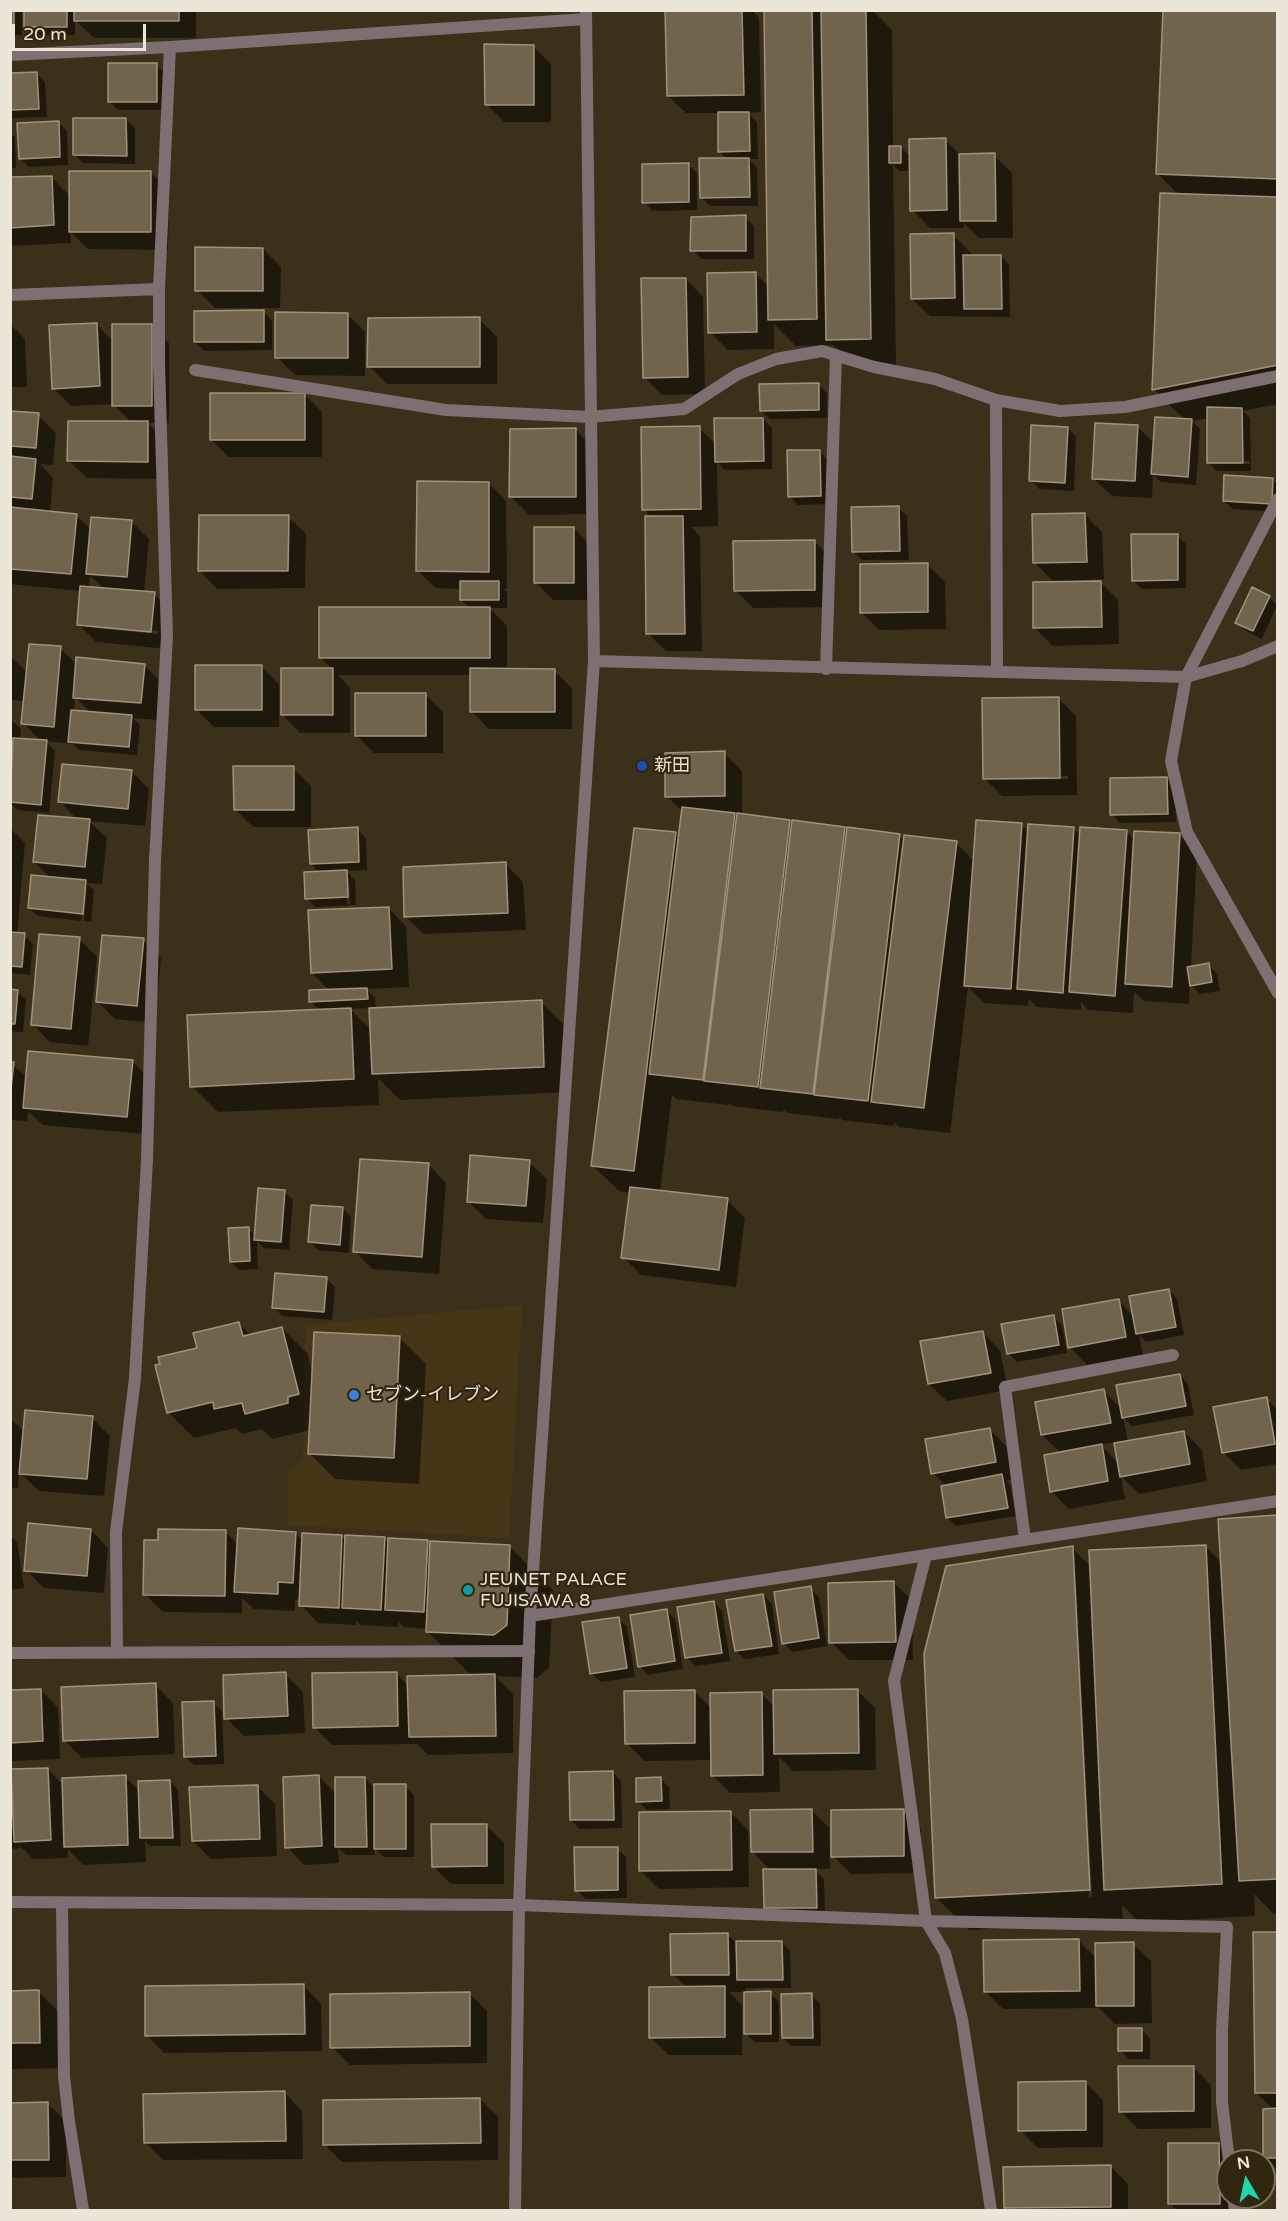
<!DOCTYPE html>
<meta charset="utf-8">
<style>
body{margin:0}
#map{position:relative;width:1288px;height:2221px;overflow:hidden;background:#3b3019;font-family:"Varela Round",sans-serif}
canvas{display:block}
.frame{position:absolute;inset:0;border:12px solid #ece6d8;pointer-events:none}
.north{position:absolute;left:1216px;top:2149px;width:60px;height:60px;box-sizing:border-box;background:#31260f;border:2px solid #7c735f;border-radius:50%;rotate:351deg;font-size:16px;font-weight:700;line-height:24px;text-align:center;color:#ece6d8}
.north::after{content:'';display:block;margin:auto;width:21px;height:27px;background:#21d5af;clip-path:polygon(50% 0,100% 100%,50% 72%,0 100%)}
.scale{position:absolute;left:12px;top:24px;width:134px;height:27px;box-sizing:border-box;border:3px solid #ece6d8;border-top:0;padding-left:8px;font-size:18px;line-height:21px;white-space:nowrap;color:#ece6d8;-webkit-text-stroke:4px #31260f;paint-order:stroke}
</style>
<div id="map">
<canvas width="1288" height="2221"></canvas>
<div class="frame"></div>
<div class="north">N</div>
<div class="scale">20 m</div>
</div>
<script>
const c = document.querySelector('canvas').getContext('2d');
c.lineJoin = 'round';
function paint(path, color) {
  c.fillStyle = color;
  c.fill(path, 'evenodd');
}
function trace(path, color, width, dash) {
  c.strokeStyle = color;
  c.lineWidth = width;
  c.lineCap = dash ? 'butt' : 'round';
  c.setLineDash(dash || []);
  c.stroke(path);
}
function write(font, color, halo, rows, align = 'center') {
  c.font = font + ' "Varela Round","Noto Sans JP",sans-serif';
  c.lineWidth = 4.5;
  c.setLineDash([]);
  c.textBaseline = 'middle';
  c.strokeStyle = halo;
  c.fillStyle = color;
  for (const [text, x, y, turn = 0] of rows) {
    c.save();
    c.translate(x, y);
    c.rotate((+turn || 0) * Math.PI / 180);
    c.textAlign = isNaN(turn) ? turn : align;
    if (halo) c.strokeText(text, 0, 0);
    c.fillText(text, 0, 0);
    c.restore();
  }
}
const built = new Path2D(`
 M522 1305 509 1538 287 1525 288 1472 303 1460 305 1325Z`);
const shadow = new Path2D(`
 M10 10H22V35H10Z
 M26 10H73L76 13V10H196V38H94L75 20V35H35L26 27Z
 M520 10H565V12H522Z
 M667 10H752L759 18 761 112 748 113 757 122 758 159H749L757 168 758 206H710L701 197 728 160 719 151V113H686L668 96Z
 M765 10H818L823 15V10H872L892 30 893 147H901L911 158 945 140 961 155H994L1012 173 1013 238H979L964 223V228H930L912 210 911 171H899L893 165 896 365H853L833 345 796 346 774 324V349L728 350 710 332 756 274 769 287Z
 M1278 10V404L1243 411 1250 418 1251 471H1217L1208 462 1209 418 1192 421 1200 429 1196 485 1161 482 1153 475 1152 498 1112 496 1094 479 1137 426 1155 444 1185 420 1154 389 1179 195 1157 173ZM1215 461H1250V464H1215Z
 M533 46 551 64V122H504L486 104Z
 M156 65 165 73V110H118L110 102Z
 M36 73 45 82 47 117 13 118 10 116V75Z
 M126 120 135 128V164L83 163 74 154Z
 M58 122 67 131 68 165 29 167 20 158Z
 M10 133 15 137 16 168H10Z
 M688 165 697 173V210L653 211 644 202Z
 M151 173 169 190 168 250 88 249 70 231 71 243 10 246V179L51 177 71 197Z
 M745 217 754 226V259H701L692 250Z
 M953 235 971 253V256H1001L1009 265 1010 317 930 316 912 299Z
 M263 249 281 267 280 308H215L197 290Z
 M686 279 703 297 705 394 662 395 644 377Z
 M264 312 272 321V350L204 351 195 342Z
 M347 314 365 332V376L295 375 277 357Z
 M479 319 497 337V384H387L369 366Z
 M10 324 25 339 27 387H10Z
 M96 324 114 342 151 325 169 343V423H148L165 440 166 479 87 478 69 461 131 422 113 404 71 406 53 388Z
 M818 384 827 393V418L770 419 761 411Z
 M304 394 322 412V457H229L211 440Z
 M10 412 38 415 56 433 53 465 40 464 53 478 50 513 76 515 91 530 131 521 149 539 144 593 154 594 172 612 168 649 96 642 78 624 81 591 10 584ZM90 576 97 582 104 589 89 588ZM95 625 158 631V634L95 628Z
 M763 419 772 428V469L725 470 717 462 718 526 691 527 700 536 702 651H666L648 634 652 518 644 509 699 428 716 444Z
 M1068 428 1076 437 1074 491 1039 489 1031 480Z
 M576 430 594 448 593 514 529 515 511 497Z
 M819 451 828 460 829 504 798 505 789 496Z
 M1272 479 1278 484V512L1233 509 1224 501Z
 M489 483 506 501 507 589H504L507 592V608H489L507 626V670L554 671 572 688V729H489L471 711V675H338L350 688V733H300L283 715 333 670 320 657 470 608 461 600V589L436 588 418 571Z
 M899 508 907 516 909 560H862L854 552Z
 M1084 514 1102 532 1104 579 1054 582 1035 563Z
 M288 517 306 534 305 588 217 589 200 571Z
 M574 528 591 546V600H553L536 582Z
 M1177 535 1186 544V588L1142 589 1133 581Z
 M814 541 832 559V607L753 608 735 590Z
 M927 564 945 582 946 629 879 630 862 613Z
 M1101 583 1118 600 1119 644 1053 646 1035 628Z
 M1269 597 1277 605 1262 639 1246 631 1237 622Z
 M60 648 77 665H144L162 683 159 720 133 718 140 725 137 755 79 750 73 744 46 741 55 751 49 813 18 810 10 803V719L21 729 20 740 41 741 23 723 25 701 10 700V656L28 673ZM75 697 91 713 74 711Z
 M261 666 279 684V727H214L197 710Z
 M425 694 443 712V753H374L356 735Z
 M1058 698 1076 716 1077 795 1002 796 984 778ZM1068 776V779L1000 780V777Z
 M724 753 742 771V815L790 821 793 825 845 828 848 831 899 835 904 840 956 843 974 861 1021 825 1029 832 1073 828 1081 836 1126 831 1134 840 1179 835 1197 853 1191 968 1209 965 1217 974 1220 991 1200 994 1190 984 1189 1004 1144 1001 1134 992 1133 1013 1088 1010 1081 1002V1010L1036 1007 1029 999 1028 1006 984 1003 968 987 950 1133 899 1127 894 1122V1126L842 1120 839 1117V1119L787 1113 784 1109 783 1112 732 1106 729 1103 728 1105 677 1099 672 1095 660 1192 727 1200 745 1218 736 1287 641 1275 623 1257 631 1193 619 1191 593 1166 675 834 679 838 683 812 667 796Z
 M293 768 311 786V827H253L235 809Z
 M131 771 149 789 145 826 89 821 107 838 102 884 86 883 94 890 91 922 84 921 87 887H84L81 921 38 916 29 908 51 879 34 862 78 820 60 802Z
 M1167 779 1175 787 1176 822 1120 823 1112 814Z
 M10 828 25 843 17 934 24 935 33 944 30 975 10 973Z
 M357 829 366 838 367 870 346 871 355 880 356 905 315 907 307 898 320 873 311 864ZM346 879H349L350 904 347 905Z
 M505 864 523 882 526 930 424 934 406 917Z
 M389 909 406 926 409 987 366 989 375 998 376 1009 541 1002 567 1028 570 1092 400 1100 378 1078 379 1105 218 1112 192 1086 320 1011 310 1001 330 991 312 973ZM371 1008 372 1031 350 1009Z
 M79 939 97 957 88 1046 50 1042 33 1025Z
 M143 940 161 958 154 1023 115 1019 98 1002Z
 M10 991H17L26 1000 23 1032 10 1031Z
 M132 1061 150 1079 144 1134 43 1125 28 1111 27 1121 10 1120V1063L28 1078Z
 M529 1162 547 1179 543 1223 486 1219 468 1201Z
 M429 1165 446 1183 439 1274 372 1269 355 1251Z
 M284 1191 293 1200 289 1250 264 1248 257 1241 258 1269 240 1270 231 1262 248 1229 256 1236Z
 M342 1208 351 1217 349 1253 318 1250 310 1242Z
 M326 1278 335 1287 332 1320 282 1316 274 1307Z
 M1169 1290 1177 1299 1184 1335 1146 1342 1139 1335 1143 1355 1087 1365 1070 1347 1118 1300 1134 1317Z
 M1053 1317 1062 1325 1067 1353 1017 1362 1008 1353Z
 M239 1324 251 1335 282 1328 308 1354 313 1375 400 1338 426 1364 419 1484 335 1479 310 1454 311 1430 272 1439 262 1429 242 1434 236 1428 194 1438 168 1412 199 1349Z
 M982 1332 1000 1350 1008 1390 947 1401 929 1384Z
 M1180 1375 1188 1384 1194 1415 1132 1426 1123 1417 1128 1442 1184 1432 1202 1450 1207 1481 1139 1494 1121 1476 1125 1499 1069 1509 1051 1491 1061 1453 1042 1435 1104 1391 1122 1410ZM1115 1442 1119 1464 1101 1445Z
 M1266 1399 1278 1410V1464L1241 1470 1223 1452Z
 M10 1418 25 1432 92 1418 110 1436 104 1496 39 1491 19 1472 18 1488H10Z
 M989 1429 1007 1447 1013 1479 1006 1481 1010 1485 1016 1516 956 1526 948 1518 946 1486 933 1473Z
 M1278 1517V1913L1274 1914 1254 1894 1255 1916 1139 1922 1122 1905 1123 1922 969 1930 936 1897 1072 1548 1091 1567 1205 1546 1222 1563ZM1073 1583H1076L1092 1897H1089Z
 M91 1530 108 1548 104 1593 44 1588 26 1570Z
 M225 1531 238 1545 295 1533 303 1541 341 1536 346 1541 384 1538 389 1544 427 1541 431 1545 509 1546 553 1590 549 1668 537 1678 495 1676 513 1694V1753L428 1755 417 1744 332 1745 314 1727 396 1673 409 1686 472 1676 428 1632V1629L404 1627 399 1622 398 1627 361 1625 356 1620V1625L318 1623 301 1605V1600L295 1599V1611L254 1609 242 1598V1613L163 1612 145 1594 159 1541Z
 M10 1535 17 1542 24 1588 10 1590Z
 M894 1583 912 1600 913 1660H849L831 1642Z
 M810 1588 819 1597 827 1646 792 1652 783 1643Z
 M763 1595 772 1604 779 1654 745 1659 736 1651Z
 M714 1602 722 1611 730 1661 696 1666 687 1658Z
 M667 1611 675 1619 683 1669 648 1675 640 1666Z
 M618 1618 627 1627 635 1677 601 1682 592 1674Z
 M285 1674 303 1692 305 1733 244 1736 226 1718Z
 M155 1685 173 1703 175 1754 82 1758 64 1740Z
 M41 1690 58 1708 60 1759 10 1761V1691Z
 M857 1690 875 1708 876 1770 793 1771 779 1757 780 1792 730 1793 712 1775V1760L645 1761 627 1744 694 1691 712 1709 761 1694 775 1707Z
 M213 1703 222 1711 224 1764 194 1765 185 1757Z
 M48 1769 63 1785 125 1777 140 1791 170 1781 178 1790 181 1846H150L145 1841 146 1862 83 1865 68 1849V1858L33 1859 19 1845 20 1848 10 1849V1786L13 1788Z
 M613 1772 621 1781 622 1828 580 1829 571 1820Z
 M318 1776 336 1794 365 1778 375 1789 405 1786 414 1795V1857H384L374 1847 375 1855H346L338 1848 339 1863 304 1865 287 1847Z
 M661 1779 669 1788 670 1809 647 1810 638 1801Z
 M257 1786 275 1804 277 1856 211 1859 193 1841Z
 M812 1810 829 1828 830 1869H814L824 1879 825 1916H774L765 1907 771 1871 753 1852Z
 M903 1811 921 1829V1873L851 1874 833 1856Z
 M730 1812 748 1830 749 1887 659 1889 641 1871Z
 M486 1825 504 1843V1884H451L433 1866Z
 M617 1849 626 1857 627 1898 585 1899 577 1890Z
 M1278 1933V2170L1265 2157 1274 2110 1256 2093Z
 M728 1935 736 1943 782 1942 790 1951 791 1988H746V1993H770L779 2002V2042H755L746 2034 745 1992H729L742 2005V2055H669L651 2038 687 1988 673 1974Z
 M1079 1941 1097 1959 1133 1944 1151 1961 1152 2023 1115 2024 1097 2006V2008L1003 2009 985 1991Z
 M304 1986 321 2004 322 2051 164 2053 147 2035Z
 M10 1992H39L65 2018 66 2068 10 2069Z
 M469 1993 487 2011V2063L350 2065 332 2047Z
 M811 1995 820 2003 821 2046H792L783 2038Z
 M1141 2029 1150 2038V2059H1129L1120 2050Z
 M1193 2067 1211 2085V2128L1138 2129 1120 2111Z
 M1085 2082 1103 2100V2147L1038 2148 1020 2130Z
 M285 2093 302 2111 303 2159 163 2160 145 2142Z
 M480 2099 498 2117V2160L342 2162 325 2145Z
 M10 2104H48L66 2121V2177L10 2178Z
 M1218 2144 1235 2161H1228V2197L1237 2210H1177L1170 2204Z
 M1110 2166 1128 2184V2210H1008L1005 2207Z`);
const building = new Path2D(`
 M10 10H14V27H10Z
 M24 10H67V27H24Z
 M74 10H179V21H74Z
 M665 10H742L744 95 667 96Z
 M764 10H812L817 319 768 320Z
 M821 10H866L871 339 826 340Z
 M1163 10H1278V179L1156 174Z
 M484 44 534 45V105H485Z
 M108 63H157V102H108Z
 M37 72 39 109 10 110V73Z
 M718 112H749L750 151 718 152Z
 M73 118H126L127 156 73 155Z
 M59 121 60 157 19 159 17 123Z
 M946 138 947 210 910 211 909 139Z
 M889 146H901V163H889Z
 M995 153 996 221H960L959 154Z
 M699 158H749L750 197 700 198Z
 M689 163V202L642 203V164Z
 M69 171H151V232H69Z
 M52 176 54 225 10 228V177Z
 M1160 193 1278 197V365L1152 390Z
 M746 215V251H690L691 217Z
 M954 233 955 298 911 299 910 234Z
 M195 247 263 248V291H195Z
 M963 255H1001L1002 309H964Z
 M756 272 757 332 708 333 707 273Z
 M641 278H686L688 377 643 378Z
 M264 310V342H194V311Z
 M275 312 348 313V358H275Z
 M480 317V367H367L368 318Z
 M97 323 100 386 52 389 49 325Z
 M112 324H152V406H112Z
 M819 383V410L760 411 759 384Z
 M210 393H305V440H210Z
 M1207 407 1242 408 1243 463H1207Z
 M10 411 39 413 36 448 10 446Z
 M1155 417 1192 419 1188 477 1151 474Z
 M714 418H763L764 461 715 462Z
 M68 421H148V462L67 461Z
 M1095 423 1138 425 1135 481 1092 479Z
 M1031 425 1068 427 1065 483 1029 481Z
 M700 426 701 509 642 510 641 427Z
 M576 428V497H509L510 429Z
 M787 450H820L821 496 788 497Z
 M10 456 36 459 32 499 10 497Z
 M1224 475 1273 478 1272 504 1223 501Z
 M417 481 489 482V572L416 571Z
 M899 506 900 551 852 552 851 507Z
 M10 507 77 514 71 574 10 569Z
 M1085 513 1087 562 1033 563 1032 514Z
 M199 515H289L288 571H198Z
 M645 516H683L685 634H646Z
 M91 517 132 520 127 577 86 574Z
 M534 527H574V583H534Z
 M1131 534H1178V580L1132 581Z
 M815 540V590L734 591 733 541Z
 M928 563V612L860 613V564Z
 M460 581H499V600H460Z
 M1101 581 1102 627 1033 628V582Z
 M80 586 155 592 151 632 77 625Z
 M1252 587 1270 596 1253 631 1235 623Z
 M319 607H490V658H319Z
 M29 644 61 646 54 727 21 724Z
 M76 657 145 664 141 703 73 698Z
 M195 665H262V710H195Z
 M281 668H333V715H281Z
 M470 668 555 669V712H470Z
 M355 693H426V736H355Z
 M1059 697 1060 778 983 779 982 698Z
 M71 710 132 715 129 747 68 742Z
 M13 738 47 740 41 805 10 802Z
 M725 751V796L665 797V753Z
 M62 764 132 770 128 809 58 802Z
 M233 766H294V810H234Z
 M1167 777 1168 814 1110 815V778Z
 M682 807 735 813 703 1080 649 1074Z
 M737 813 790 820 758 1087 704 1081Z
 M38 815 90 819 85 867 33 862Z
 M792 820 845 827 813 1094 760 1088Z
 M976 820 1022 823 1011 989 964 986Z
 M1028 824 1074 827 1063 993 1017 989Z
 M358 827 359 862 310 864 308 830Z
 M847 827 900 834 868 1101 814 1095Z
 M1080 827 1127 830 1115 996 1069 992Z
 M634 828 676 832 634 1171 591 1166Z
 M1134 831 1180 833 1172 987 1125 984Z
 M904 835 957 841 924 1108 871 1102Z
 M506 862 508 913 404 917 403 867Z
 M347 870 348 897 305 899 304 872Z
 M31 875 86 880 83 914 28 908Z
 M389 907 392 969 311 973 308 910Z
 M10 932 25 933 22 967 10 966Z
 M39 934 80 937 71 1029 31 1025Z
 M102 935 144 938 137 1006 96 1002Z
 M1209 963 1212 982 1190 986 1187 967Z
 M367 988 368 999 309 1002V990Z
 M10 989 18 990 15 1024H10Z
 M542 1000 544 1067 372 1074 369 1008Z
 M351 1008 354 1079 190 1087 187 1015Z
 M28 1051 133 1060 127 1117 23 1108Z
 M10 1062H14L10 1097Z
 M470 1155 530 1160 526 1206 467 1202Z
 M360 1159 429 1163 422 1257 353 1252Z
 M630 1187 728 1198 719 1270 621 1258Z
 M258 1188 285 1190 281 1242 254 1240Z
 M311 1205 343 1207 340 1245 308 1242Z
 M249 1227 250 1261 230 1262 228 1228Z
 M275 1273 327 1277 324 1312 272 1308Z
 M1169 1289 1176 1327 1136 1334 1129 1296Z
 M1119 1299 1126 1337 1068 1348 1062 1309Z
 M1054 1315 1059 1345 1007 1354 1001 1324Z
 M239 1322 243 1336 282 1327 299 1394 288 1397V1403L245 1414 242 1403 214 1409 213 1402 167 1413 155 1365 160 1364 158 1357 197 1348 193 1333Z
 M983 1331 991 1373 928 1384 920 1341Z
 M314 1332 400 1336 394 1458 308 1454Z
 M1180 1374 1186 1406 1122 1418 1116 1385Z
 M1104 1389 1111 1423 1041 1435 1035 1402Z
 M1267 1397 1275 1444 1222 1453 1213 1407Z
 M25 1410 93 1416 87 1479 19 1474Z
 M990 1428 996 1462 931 1474 925 1439Z
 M1184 1431 1190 1464 1120 1477 1114 1443Z
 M1102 1444 1108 1481 1050 1492 1044 1455Z
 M1002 1474 1008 1508 946 1518 941 1486Z
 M1278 1515V1879L1239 1881 1218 1519Z
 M28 1523 91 1529 87 1576 24 1571Z
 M238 1528 296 1532 293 1583 278 1582V1594L234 1592Z
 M158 1529 226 1530 225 1596 143 1595 144 1540H158Z
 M302 1533 342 1535 339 1608 299 1606Z
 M345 1535 385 1537 381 1610 342 1608Z
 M388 1538 428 1540 424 1612 385 1610Z
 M430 1541 510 1545 507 1625 494 1635 426 1632Z
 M1206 1545 1222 1884 1104 1890 1089 1550Z
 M1073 1546 1090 1890 935 1898 924 1654 946 1566Z
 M894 1581 896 1642 829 1643 828 1583Z
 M811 1586 819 1638 782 1644 774 1592Z
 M763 1594 772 1646 735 1651 726 1600Z
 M714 1601 722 1653 685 1658 677 1607Z
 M667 1609 675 1661 638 1667 630 1615Z
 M619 1617 627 1668 590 1674 582 1622Z
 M286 1672 288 1716 224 1719 223 1675Z
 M397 1672 398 1726 313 1728 312 1673Z
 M495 1674 496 1736 409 1737 407 1676Z
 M156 1683 158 1737 63 1741 61 1687Z
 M41 1689 43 1741 10 1743V1690Z
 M858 1689 859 1753 774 1754 773 1690Z
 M695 1690V1743L625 1744 624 1691Z
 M762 1692 763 1775 711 1776 710 1693Z
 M214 1701 216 1756 184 1757 182 1702Z
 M48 1768 51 1840 14 1842 11 1769Z
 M613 1771 614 1820H570L569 1772Z
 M126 1775 128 1845 64 1847 62 1778Z
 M319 1775 322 1846 285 1848 283 1777Z
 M335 1777H365L367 1847H335Z
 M661 1777 662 1801 636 1802V1778Z
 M170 1780 173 1838H140L138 1781Z
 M374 1784H406V1849H374Z
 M258 1785 260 1839 192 1841 189 1787Z
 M812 1809 813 1852H751L750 1810Z
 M904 1809V1856L831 1857V1810Z
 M731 1811 732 1870 639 1871V1812Z
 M431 1824H487V1866L432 1867Z
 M574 1847H618V1890L575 1891Z
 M763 1869H816L817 1908H764Z
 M1253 1932H1278V2093H1255Z
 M728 1933 729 1975H671L670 1934Z
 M1079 1939 1080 1991 984 1992 983 1940Z
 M736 1941H782L783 1980H737Z
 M1134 1942V2006H1096L1095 1943Z
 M304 1984 305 2034 145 2036V1986Z
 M725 1986V2037L649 2038V1987Z
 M39 1990 40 2043H10V1991Z
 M771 1991V2034H744V1992Z
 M470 1992V2046L330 2048V1994Z
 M812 1993 813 2038H782L781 1994Z
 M1118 2028H1142V2051H1118Z
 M1118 2066H1194V2111L1119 2112Z
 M1086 2081V2130L1018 2131V2082Z
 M285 2091 286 2141 144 2143 143 2094Z
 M480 2098 481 2143 323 2145V2100Z
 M48 2102 49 2160H10V2103Z
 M1278 2108V2158H1263V2109Z
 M1168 2143H1219L1220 2204H1168Z
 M1111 2165V2207L1004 2208 1003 2167Z`);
const service = new Path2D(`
 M195 370 446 410 589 417 684 409 738 374 776 359 822 351 874 367 935 379 996 400 1060 411 1125 407 1278 376
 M996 400 997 672
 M826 669 836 355
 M1186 677 1278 499`);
const pedestrian = new Path2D(`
 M135 1378 147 1160`);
const minor = new Path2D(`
 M10 55 170 47 586 19
 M10 295 159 289
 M594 661 1186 677 1242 661 1278 646
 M1186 677 1171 761 1187 832 1278 993
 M147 1160 155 860 167 636 159 364V289L170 47
 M1025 1540 1005 1387 1173 1355
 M926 1555 894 1681 926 1921 945 1953 962 2019 991 2210
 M530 1616 1278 1501
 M117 1652 116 1532 135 1378
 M10 1653 529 1651
 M62 1903 64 2076 69 2121 83 2210
 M519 1905 926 1921 1227 1927 1222 2031V2102L1229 2161
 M1233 2197 1235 2210`);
const tertiary = new Path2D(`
 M10 1902 519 1905
 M515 2210 519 1905 530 1616 594 661 586 10`);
const markers = [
 [642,766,6,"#1a4fb4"],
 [354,1395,6,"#3f7fe0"],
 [468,1590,6,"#0f9aa8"]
];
const poiNames = [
 ["新田",654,766],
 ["セブン-イレブン",366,1395],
 ["JEUNET PALACE",480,1580],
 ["FUJISAWA 8",480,1601]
];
paint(built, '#443617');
paint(shadow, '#0007');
paint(building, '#70654c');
trace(building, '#a09379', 1.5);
trace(service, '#7e7072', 12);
trace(pedestrian, '#7e7072', 12);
trace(minor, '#7e7072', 12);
trace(tertiary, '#7e7072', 12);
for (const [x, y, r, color] of markers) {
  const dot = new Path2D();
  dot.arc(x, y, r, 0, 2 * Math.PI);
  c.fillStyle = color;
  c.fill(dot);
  trace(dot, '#31260f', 2);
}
write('18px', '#ece6d8', '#31260f', poiNames, 'left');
</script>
